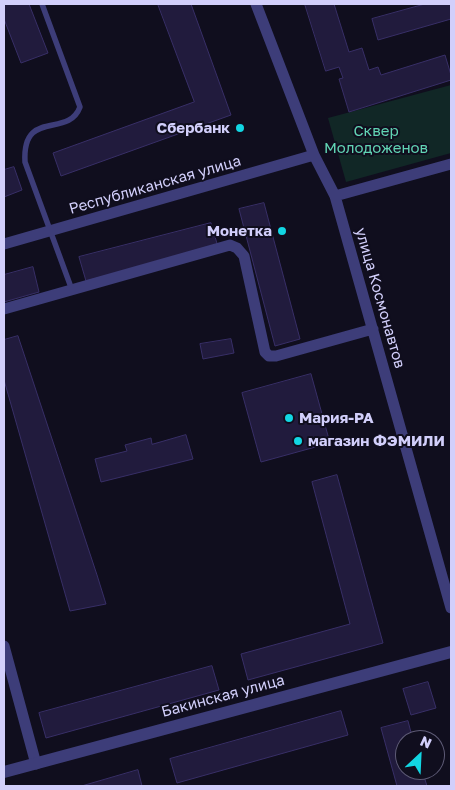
<!DOCTYPE html>
<meta charset="utf-8">
<style>
body{margin:0}
#map{position:relative;width:455px;height:790px;overflow:hidden;background:#100e1e;font-family:"Golos Text",sans-serif}
canvas{display:block}
.frame{position:absolute;inset:0;border:5px solid #d2cffb;pointer-events:none}
.north{position:absolute;left:395px;top:730px;width:50px;height:50px;box-sizing:border-box;background:#100e1e;border:1px solid #5e5b76;border-radius:50%;rotate:25deg;font-size:14px;font-weight:700;line-height:20px;text-align:center;color:#d2cffb}
.north::after{content:'';display:block;margin:auto;width:18px;height:22px;background:#12d6e3;clip-path:polygon(50% 0,100% 100%,50% 72%,0 100%)}
</style>
<div id="map">
<canvas width="455" height="790"></canvas>
<div class="frame"></div>
<div class="north">N</div>
</div>
<script>
const c = document.querySelector('canvas').getContext('2d');
c.lineJoin = 'round';
function paint(path, color) {
  c.fillStyle = color;
  c.fill(path, 'evenodd');
}
function trace(path, color, width, dash) {
  c.strokeStyle = color;
  c.lineWidth = width;
  c.lineCap = dash ? 'butt' : 'round';
  c.setLineDash(dash || []);
  c.stroke(path);
}
function write(font, color, halo, rows, align = 'center') {
  c.font = font + ' "Golos Text",sans-serif';
  c.lineWidth = 4;
  c.setLineDash([]);
  c.textBaseline = 'middle';
  c.strokeStyle = halo;
  c.fillStyle = color;
  for (const [text, x, y, turn = 0] of rows) {
    c.save();
    c.translate(x, y);
    c.rotate((+turn || 0) * Math.PI / 180);
    c.textAlign = isNaN(turn) ? turn : align;
    if (halo) c.strokeText(text, 0, 0);
    c.fillText(text, 0, 0);
    c.restore();
  }
}
const green = new Path2D(`
 M451 85V153L346 182 328 118Z`);
const building = new Path2D(`
 M4 4H29L48 53 21 63 4 19Z
 M158 4H191L231 115 61 176 53 153 194 102Z
 M305 4H334L349 52 362 48 369 70 378 67 381 75 445 55 451 75V80L349 112 339 79 343 78 339 67 326 71Z
 M425 4H451V19L378 40 372 19Z
 M14 167 22 190 4 197V170Z
 M264 203 300 339 275 346 239 209Z
 M211 223 218 247 86 281 79 257Z
 M33 267 39 292 4 302V275Z
 M18 336 97 575 106 604 70 611 4 380V340Z
 M231 339 234 353 203 359 200 344Z
 M311 374 330 443 261 462 242 393Z
 M186 435 193 459 101 482 95 459 127 451 125 445 151 438 152 444Z
 M337 475 383 643 248 680 241 654 350 624 312 482Z
 M212 666 219 690 46 738 39 713Z
 M428 682 436 708 411 715 403 689Z
 M341 711 348 735 177 783 170 759Z
 M408 721 413 740H405V770H422L427 786H397L381 728Z
 M138 770 142 786H82Z`);
const service = new Path2D(`
 M42 4 80 107C68 139 22 108 25 162L72 290`);
const minor = new Path2D(`
 M256 4 314 155 335 196 451 608
 M335 196 451 164
 M4 244 314 155
 M4 309 230 245 237 248 244 256 265 352 269 356H276L373 329
 M4 646 36 764`);
const tertiary = new Path2D(`
 M4 772 451 652`);
const markers = [
 [240,128,5,"#12d6e3"],
 [282,231,5,"#12d6e3"],
 [289,418,5,"#12d6e3"],
 [298,441,5,"#12d6e3"]
];
const poiNames = [
 ["Сбербанк",230,128],
 ["Монетка",272,231],
 ["Мария-РА",299,418,"left"],
 ["магазин ФЭМИЛИ",308,441,"left"]
];
const parkNames = [
 ["Сквер",376,131],
 ["Молодоженов",376,148]
];
const streetNames = [
 ["Республиканская улица",155,185,-16],
 ["улица Космонавтов",380,298,74],
 ["Бакинская улица",223,696,-15]
];
paint(green, '#112726');
paint(building, '#211b3d');
trace(building, '#382f67', 1);
trace(service, '#3d3d79', 5.5);
trace(minor, '#3d3d79', 11);
trace(tertiary, '#3d3d79', 12);
for (const [x, y, r, color] of markers) {
  const dot = new Path2D();
  dot.arc(x, y, r, 0, 2 * Math.PI);
  c.fillStyle = color;
  c.fill(dot);
  trace(dot, '#100e1e', 2);
}
write('bold 15px', '#d2cffb', '#100e1e', poiNames, 'right');
write('15px', '#61d4b4', '#100e1e', parkNames);
write('15px', '#d2cffb', '#100e1e', streetNames);
</script>
